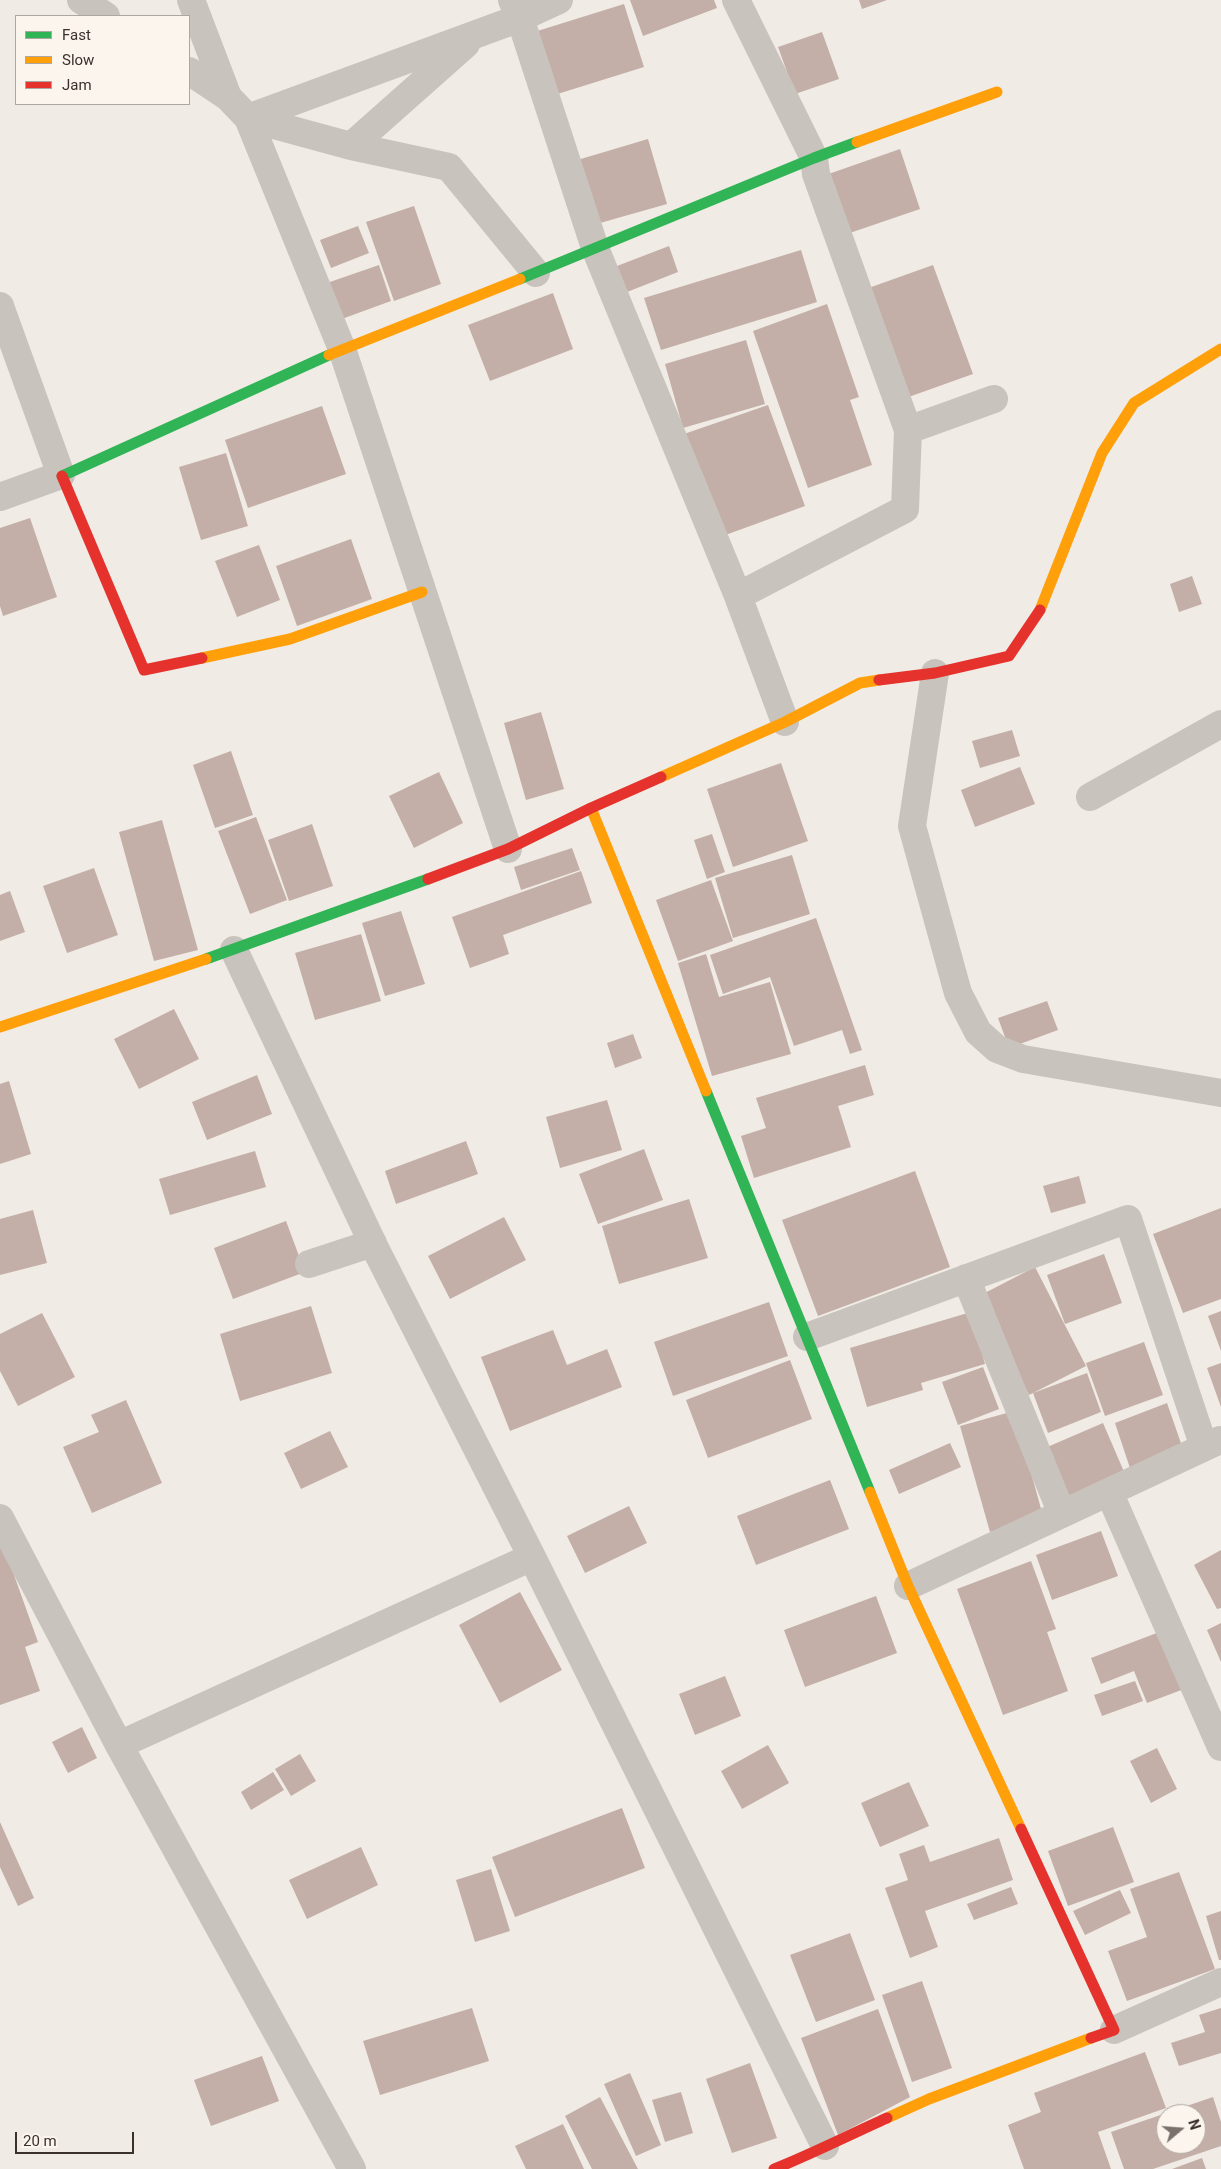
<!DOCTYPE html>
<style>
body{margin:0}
#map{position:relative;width:1221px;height:2169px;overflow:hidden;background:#f0ebe5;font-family:Roboto,sans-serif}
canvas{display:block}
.legend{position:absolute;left:15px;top:15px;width:175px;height:90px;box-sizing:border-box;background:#fbf5ee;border:1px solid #aea6a0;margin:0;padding:6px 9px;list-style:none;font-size:15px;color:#3b302b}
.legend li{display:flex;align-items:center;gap:10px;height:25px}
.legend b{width:25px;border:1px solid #aea6a0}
.north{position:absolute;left:1156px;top:2104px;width:50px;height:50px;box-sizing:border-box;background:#fbf5ee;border:1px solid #aea6a0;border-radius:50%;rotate:72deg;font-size:14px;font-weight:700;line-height:20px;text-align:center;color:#3b302b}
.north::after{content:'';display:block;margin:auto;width:18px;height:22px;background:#7a716c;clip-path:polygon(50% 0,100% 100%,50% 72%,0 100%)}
.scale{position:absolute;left:15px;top:2132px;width:119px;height:22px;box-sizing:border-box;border:2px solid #3b302b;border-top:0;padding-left:6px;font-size:15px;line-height:18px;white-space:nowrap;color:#3b302b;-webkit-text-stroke:4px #fbf5ee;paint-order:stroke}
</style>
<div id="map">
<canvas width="1221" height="2169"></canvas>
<ul class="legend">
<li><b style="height:6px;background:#30b455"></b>Fast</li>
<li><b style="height:6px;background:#ff9f0a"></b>Slow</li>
<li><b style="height:6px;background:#e5322d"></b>Jam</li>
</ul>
<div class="north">N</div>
<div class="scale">20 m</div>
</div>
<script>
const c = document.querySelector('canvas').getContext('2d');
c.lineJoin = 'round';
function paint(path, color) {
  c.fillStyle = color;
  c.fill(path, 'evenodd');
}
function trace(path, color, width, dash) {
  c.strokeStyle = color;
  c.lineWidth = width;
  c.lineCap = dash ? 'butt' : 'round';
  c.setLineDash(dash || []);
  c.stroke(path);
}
const building = new Path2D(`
 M630 0H714L717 8 643 36Z
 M859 0H887L862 9Z
 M624 4 644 67 551 96 531 33Z
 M822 32 839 79 795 94 778 47Z
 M648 139 667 204 593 225 574 161Z
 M900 149 920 209 841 236 820 177Z
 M414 206 441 284 394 301 366 222Z
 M358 226 369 253 331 268 320 240Z
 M669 246 678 272 627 292 617 266Z
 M801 250 817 302 661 350 644 298Z
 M379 265 391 301 339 320 327 283Z
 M933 265 973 374 903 399 863 290Z
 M553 293 573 349 490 381 468 325Z
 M827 304 859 397 850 400 872 465 808 488 753 331Z
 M746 340 765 404 683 428 665 364Z
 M768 405 805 506 720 537 684 434Z
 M322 406 346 474 248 508 225 440Z
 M226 453 248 526 201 540 179 467Z
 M30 518 57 597 3 616 0 606V528Z
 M351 539 372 599 297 626 276 566Z
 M259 545 280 600 237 617 215 561Z
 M1192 576 1202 604 1179 612 1170 584Z
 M541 712 564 789 526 800 504 723Z
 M1012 730 1020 756 980 768 972 741Z
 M231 751 253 815 215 828 193 765Z
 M781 763 808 841 733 867 707 789Z
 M1020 767 1035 804 975 827 961 790Z
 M439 772 463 823 414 848 389 796Z
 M256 817 287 900 250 914 218 831Z
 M162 820 198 950 154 961 119 832Z
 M312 824 333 886 289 901 268 840Z
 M712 834 725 872 707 879 694 840Z
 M572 848 580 870 521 890 514 867Z
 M792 855 810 914 733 938 715 878Z
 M94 868 118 935 67 953 43 886Z
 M581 871 592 903 503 935 509 954 470 968 452 917Z
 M711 880 733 941 678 961 656 900Z
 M10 891 25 932 0 941V895Z
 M401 911 425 984 385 996 362 923Z
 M816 918 862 1050 850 1054 842 1030 794 1046 770 977 723 994 710 955Z
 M361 934 381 1001 315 1020 295 953Z
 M706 954 719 997 770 982 791 1054 712 1076 678 963Z
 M1047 1001 1058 1030 1009 1048 998 1018Z
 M174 1009 199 1059 139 1089 114 1039Z
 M633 1034 642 1058 615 1068 607 1043Z
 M865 1065 874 1095 838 1106 851 1147 754 1178 741 1136 766 1128 756 1098Z
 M257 1075 272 1114 207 1140 192 1102Z
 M9 1081 31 1154 0 1164V1084Z
 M607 1100 622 1150 560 1168 546 1117Z
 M466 1141 478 1174 396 1204 385 1171Z
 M644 1149 663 1200 598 1224 579 1174Z
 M255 1151 266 1187 170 1215 159 1179Z
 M915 1171 950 1267 818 1316 782 1220Z
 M1079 1176 1086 1203 1051 1213 1043 1186Z
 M689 1199 708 1258 619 1284 602 1226Z
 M1221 1208V1299L1183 1313 1153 1234Z
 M33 1210 47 1263 0 1275V1219Z
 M504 1217 526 1260 450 1299 428 1256Z
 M286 1221 305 1272 233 1299 214 1248Z
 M1104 1254 1122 1303 1065 1324 1047 1275Z
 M1035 1267 1086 1366 1029 1395 979 1296Z
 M769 1302 788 1356 673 1396 654 1342Z
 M311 1306 332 1373 240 1401 220 1334Z
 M1221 1311V1351L1208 1316Z
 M971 1312 985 1364 921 1383 923 1390 867 1407 850 1348Z
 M42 1313 75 1377 18 1406 0 1371V1334Z
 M553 1330 567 1365 607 1349 622 1387 510 1431 481 1357Z
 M1144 1342 1163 1395 1105 1416 1086 1363Z
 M790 1360 812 1419 708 1458 686 1400Z
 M1221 1363V1407L1207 1368Z
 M983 1367 999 1409 958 1425 942 1382Z
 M1087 1373 1101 1412 1048 1433 1033 1393Z
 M126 1400 162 1483 92 1513 63 1447 99 1432 91 1415Z
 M1167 1403 1183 1449 1130 1468 1115 1423Z
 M1014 1411 1043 1516 990 1532 960 1426Z
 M1103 1423 1125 1474 1067 1499 1045 1448Z
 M330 1431 348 1467 301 1489 284 1453Z
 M950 1443 961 1467 899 1494 889 1470Z
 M830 1480 849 1529 756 1565 737 1516Z
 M629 1506 647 1543 585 1573 567 1536Z
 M1101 1531 1118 1576 1052 1600 1036 1555Z
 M4 1547 38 1642 25 1647 40 1691 0 1705V1548Z
 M1221 1550V1608L1217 1609 1194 1565Z
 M1031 1561 1056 1629 1047 1632 1068 1691 1003 1715 957 1589Z
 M520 1592 562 1670 500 1703 459 1625Z
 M876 1596 897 1653 805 1687 784 1630Z
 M1221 1623V1662L1207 1630Z
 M1162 1631 1184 1689 1147 1703 1134 1671 1101 1684 1091 1658Z
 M725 1676 741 1716 695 1735 679 1694Z
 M1135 1681 1143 1701 1102 1716 1094 1695Z
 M82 1727 97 1758 68 1773 52 1742Z
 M768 1745 789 1783 742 1809 721 1771Z
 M1157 1748 1177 1789 1151 1803 1130 1761Z
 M300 1754 316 1781 291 1796 275 1769Z
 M273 1772 284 1790 251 1810 241 1792Z
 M909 1782 929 1826 880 1847 861 1803Z
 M622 1808 645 1868 515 1917 492 1857Z
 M0 1822 34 1898 18 1906 0 1867Z
 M1113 1827 1134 1882 1068 1906 1048 1851Z
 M999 1838 1013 1880 925 1911 938 1947 910 1958 885 1888 908 1880 899 1854 924 1845 930 1862Z
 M361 1847 378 1885 307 1919 289 1880Z
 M491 1869 510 1931 475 1942 456 1880Z
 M1179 1872 1215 1969 1127 2001 1108 1951 1147 1937 1130 1889Z
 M1011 1887 1018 1904 974 1920 967 1904Z
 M1120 1890 1131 1913 1085 1935 1073 1911Z
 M1221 1911V1960H1219L1206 1916Z
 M850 1933 875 2000 816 2022 790 1955Z
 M922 1981 952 2068 912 2082 882 1995Z
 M472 2008 489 2061 380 2095 363 2041Z
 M1221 2008V2053L1179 2066 1171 2043 1205 2032 1199 2015Z
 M878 2009 910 2097 838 2135 801 2038Z
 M1145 2052 1166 2108 1098 2132 1111 2169H1024L1008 2125 1041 2112 1034 2093Z
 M262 2056 279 2101 211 2126 194 2080Z
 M750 2063 777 2138 732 2153 706 2079Z
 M630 2073 661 2145 636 2156 604 2084Z
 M681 2092 693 2133 665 2142 652 2100Z
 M600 2097 638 2169H592L565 2116Z
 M1213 2097 1221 2122V2146L1153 2169H1124L1111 2132ZM1166 2114H1196V2144H1166Z
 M563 2124 584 2169H526L515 2146Z
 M1202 2158 1206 2169H1172Z`);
const street = new Path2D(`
 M81 0 106 16
 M191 0 228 97 248 118 342 349 508 849
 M512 0 520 18 595 248 738 596 785 722
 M736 0 814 158 816 174 908 430 905 509 738 596
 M189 71 228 97
 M248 118 351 146 449 167 536 273
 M248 118 520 18 559 0
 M351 146 466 44
 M0 306 61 475 0 497
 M908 430 994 399
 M935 673 912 826 958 993 978 1032 997 1049 1023 1059 1221 1093
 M1090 797 1221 724
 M234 950 374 1246 532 1557 825 2146
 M309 1264 373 1243
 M966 1278 1062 1514
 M807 1337 1128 1219 1204 1447
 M1109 1492 1221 1747
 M0 1518 119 1745 352 2169
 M908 1586 1220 1440
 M119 1745 532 1557
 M1114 2030 1221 1982`);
const fast = new Path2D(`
 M520 279 814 158 857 142
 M62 476 329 355
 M206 959 428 879
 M706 1091 870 1492`);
const slow = new Path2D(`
 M857 142 997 92
 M329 355 520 279
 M1040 610 1102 453 1134 403 1221 349
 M202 658 290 639 422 592
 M661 777 785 722 860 683 879 680
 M591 808 706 1091
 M0 1027 206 959
 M870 1492 908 1586 1021 1829
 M887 2118 929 2099 1091 2038`);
const jam = new Path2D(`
 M62 476 144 670 202 658
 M879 680 935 673 1009 656 1040 610
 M428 879 508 849 591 808 661 777
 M1021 1829 1114 2030 1091 2038
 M774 2169C812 2154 849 2135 887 2118`);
paint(building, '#c3afa7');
trace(street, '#c9c3be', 28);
trace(fast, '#30b455', 11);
trace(slow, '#ff9f0a', 11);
trace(jam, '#e5322d', 11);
</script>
